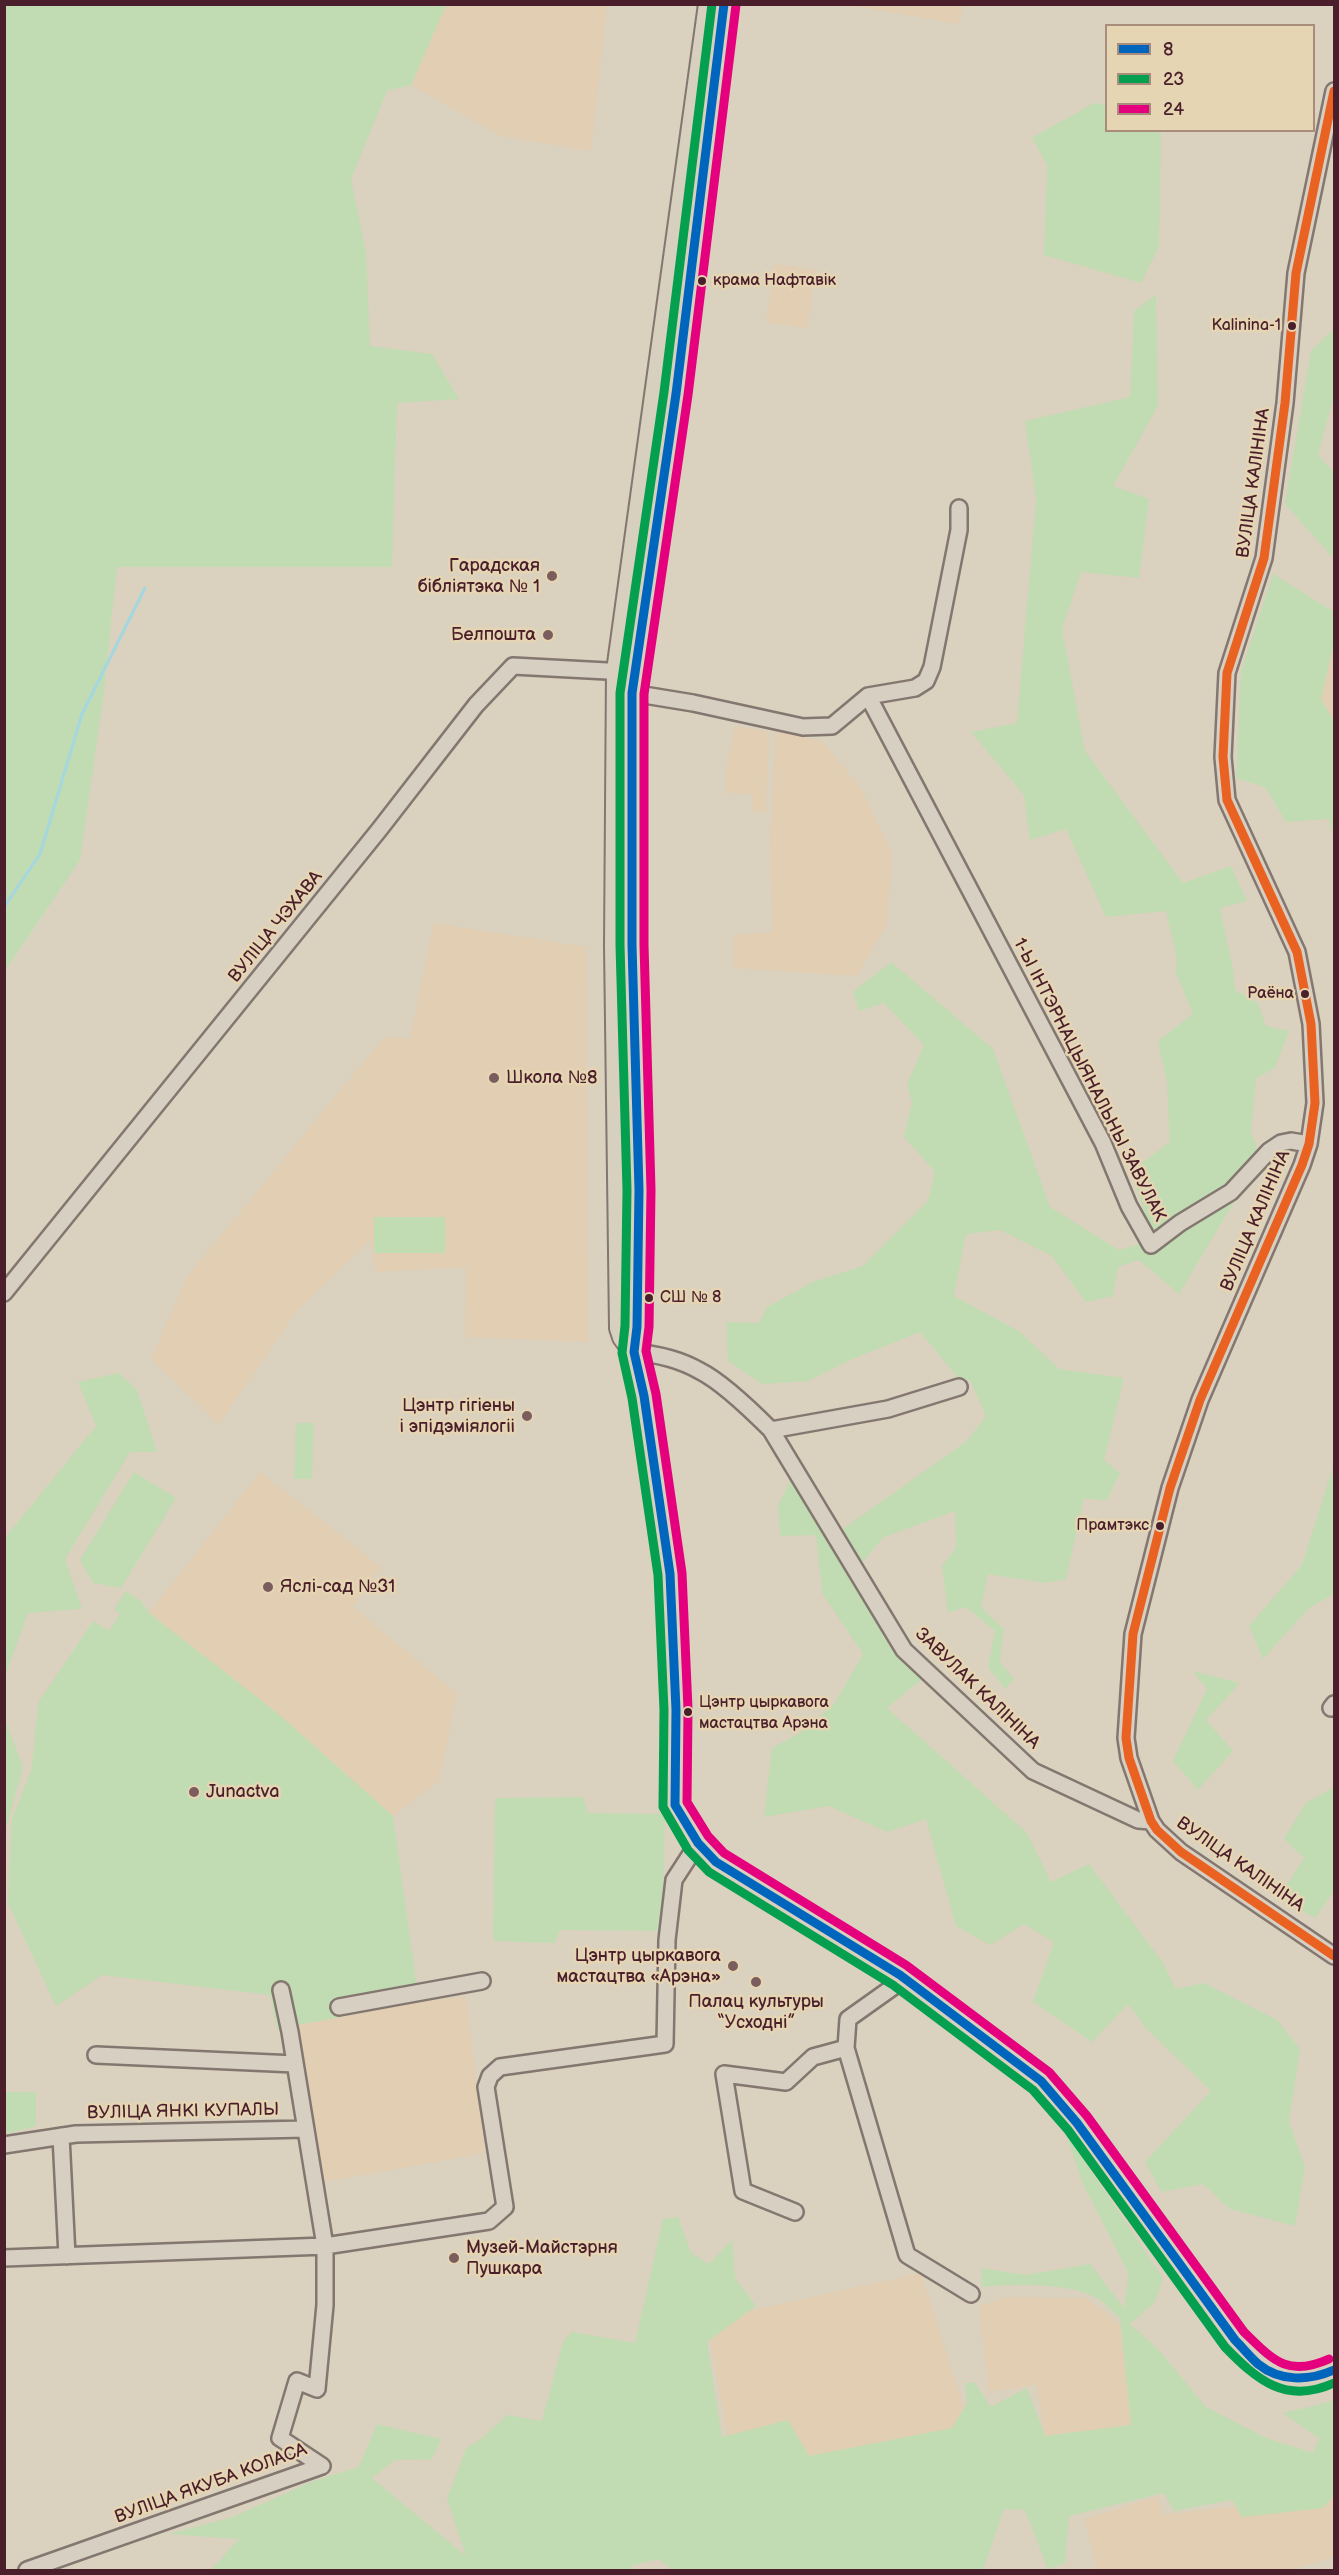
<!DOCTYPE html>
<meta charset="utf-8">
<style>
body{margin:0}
#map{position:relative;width:1339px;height:2575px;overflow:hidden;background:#dad1be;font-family:"Balsamiq Sans",sans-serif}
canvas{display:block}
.frame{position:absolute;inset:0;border:6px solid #4a1f2b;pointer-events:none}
.legend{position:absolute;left:1105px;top:24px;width:210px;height:108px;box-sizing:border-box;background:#e6d5b2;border:2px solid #a88c7c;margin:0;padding:8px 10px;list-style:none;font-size:18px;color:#4a1f2b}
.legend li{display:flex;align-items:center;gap:12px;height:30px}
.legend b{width:30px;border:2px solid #a88c7c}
</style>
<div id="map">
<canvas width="1339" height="2575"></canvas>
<div class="frame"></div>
<ul class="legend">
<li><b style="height:8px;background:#0065bd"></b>8</li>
<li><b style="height:8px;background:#049f4f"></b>23</li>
<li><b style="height:8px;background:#e5007d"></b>24</li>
</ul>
</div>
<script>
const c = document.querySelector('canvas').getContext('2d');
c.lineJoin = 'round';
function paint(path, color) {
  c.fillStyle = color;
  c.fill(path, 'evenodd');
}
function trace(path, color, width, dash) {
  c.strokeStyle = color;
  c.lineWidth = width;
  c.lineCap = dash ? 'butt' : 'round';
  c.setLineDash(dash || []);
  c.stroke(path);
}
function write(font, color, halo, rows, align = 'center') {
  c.font = font + ' "Balsamiq Sans",sans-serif';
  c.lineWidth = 5;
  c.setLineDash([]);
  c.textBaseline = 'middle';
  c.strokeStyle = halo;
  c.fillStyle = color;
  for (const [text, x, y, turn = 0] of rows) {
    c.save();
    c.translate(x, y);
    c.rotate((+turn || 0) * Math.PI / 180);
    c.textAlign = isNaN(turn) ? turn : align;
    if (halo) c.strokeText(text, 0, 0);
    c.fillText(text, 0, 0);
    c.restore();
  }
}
const built = new Path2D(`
 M446 5H607L591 151 501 136 411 85Z
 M848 5 962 4 963 5 959 24Z
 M775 264 816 270 807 328 766 322Z
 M1334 643V721L1321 699Z
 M735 726 769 732 766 813 752 812V794L726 793V771Z
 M776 731 822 741 861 788 892 852 887 924 857 976 734 968 733 935 772 932 770 839Z
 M434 923 586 947 588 1342 465 1337 466 1267 376 1272 370 1240 296 1312 219 1424 151 1359 187 1277 384 1037 410 1038Z
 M260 1472 381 1567 353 1607 457 1694 439 1781 393 1816 276 1712 149 1613Z
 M466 1996 485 2153 325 2182 296 2025 419 2002Z
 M921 2273 971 2430 796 2469 728 2440 707 2320Z
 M1007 2297 1086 2298 1120 2324 1131 2425 1045 2436 1037 2385 989 2392 979 2306Z
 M1334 2494V2557L1291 2570H1097L1084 2519 1158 2496 1163 2515Z`);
const green = new Path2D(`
 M4 5H446L411 85 387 91 351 179 366 252 370 346 432 354 459 399 397 403 392 567H117L103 699 80 860 5 971Z
 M1094 103 1106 105V130L1161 131 1159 246 1141 283 1044 255 1047 165 1032 138Z
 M1156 295 1158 406 1113 486 1149 499 1139 578 1081 572 1062 629 1085 751 1183 883 1231 866 1247 901 1220 908 1233 969 1235 990 1258 1003 1266 1026 1289 1031 1275 1068 1256 1078 1251 1132 1258 1151 1229 1186 1152 1236 1131 1171 1170 1142 1167 1083 1158 1041 1193 1014 1176 973 1177 959 1166 911 1106 917 1066 829 1030 840 1024 795 971 732 1017 723 1036 500 1025 421 1130 397 1134 311Z
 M1334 329V395L1318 455 1334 472V559L1285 504 1311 351Z
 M1273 574 1334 612V643L1321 699 1334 721V838L1329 819 1286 822 1265 787 1236 778 1241 672Z
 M891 962 993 1049 1050 1207 1119 1250 1139 1244 1155 1251 1242 1189 1179 1294 1139 1260 1118 1267 1113 1296 1086 1302 1052 1256 1000 1230 966 1234 954 1296 1020 1332 1059 1369 1124 1378 1104 1460 1120 1473 1106 1501 1084 1498 1066 1579 1045 1583 988 1574 981 1607 1004 1629 1000 1662 1014 1679 1005 1689 988 1667 995 1631 966 1607 948 1613 942 1566 956 1548 955 1511 884 1537 861 1564 843 1529 967 1441 986 1416 970 1380 961 1381 920 1332 850 1360 808 1381 762 1384 728 1361 726 1322 759 1323 767 1307 813 1282 863 1266 928 1201 935 1172 904 1137 912 1103 907 1084 924 1045 884 1003 859 1011 853 992Z
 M374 1217H445V1253H374Z
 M119 1373 137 1390 157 1452H130L65 1559 82 1609 28 1613 5 1676V1538L96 1426 78 1382Z
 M296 1423H314L312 1479H294Z
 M1334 1464V1594L1309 1608 1263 1659 1249 1626 1302 1565Z
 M134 1472 176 1498 121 1588 93 1583 80 1560Z
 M792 1477 898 1652 922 1679 887 1708 1027 1833 1051 1882 1089 1864 1163 1963 1176 1989 1204 1983 1277 2020 1300 2049 1289 2122 1305 2167 1295 2226 1230 2209 1203 2184 1162 2192 1145 2162 1211 2091 1147 2029 1128 2004 1092 2042 1033 2002 1054 1942 1024 1924 990 1945 956 1926 926 1819 887 1832 829 1806 764 1817 772 1748 800 1733 835 1703 863 1654 822 1593 816 1535 780 1536 778 1505Z
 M126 1591 141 1601 149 1613 276 1712 393 1816 419 2002 277 2029 270 1995 102 1975 56 2006 8 1903 12 1819 32 1768 38 1703 93 1621 109 1631 120 1614 114 1609Z
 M1193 1671 1240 1683 1206 1720 1233 1751 1198 1790 1173 1761 1207 1689Z
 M5 1719 23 1767 5 1834Z
 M1334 1787V1891L1315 1918 1278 1899 1304 1858 1284 1839 1306 1803Z
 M583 1797 588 1813 665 1814 662 1931 560 1930 555 1943 493 1941 495 1798Z
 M5 2092H36V2126L5 2134Z
 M1066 2134 1163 2278 1155 2302 1130 2324 1158 2349 1206 2407 1266 2438 1313 2453 1319 2438 1283 2413 1329 2402 1334 2398V2495L1323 2508 1242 2517 1232 2500 1174 2511 1164 2493 1069 2516 1065 2563 1048 2569 1025 2510 1004 2509 983 2570H672L659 2559 631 2566 633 2570H211L239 2539 168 2534 233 2517 313 2481 359 2467 377 2424 441 2439 432 2459 395 2460 372 2478 466 2556 447 2499 466 2448 480 2440 507 2415 542 2421 563 2342 572 2332 635 2343 663 2219 678 2217 691 2253 709 2264 732 2240 735 2278 756 2306 707 2342 722 2437 788 2420 809 2456 952 2428 967 2403 965 2383H975L991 2407 1027 2388 1045 2436 1131 2425 1120 2318C1113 2312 1106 2304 1098 2299 1072 2282 1012 2284 982 2287L981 2268 1025 2275 1090 2264 1124 2308 1129 2274 1083 2184Z`);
const stream = new Path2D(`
 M4 907 40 854 82 714 145 588`);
const minor = new Path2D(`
 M1334 91 1296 273 1285 403 1264 558 1227 673 1223 757 1227 800 1297 952 1311 1024 1315 1103 1309 1144 1302 1165 1200 1400 1170 1488 1133 1634 1126 1738 1129 1758 1151 1821 1157 1830 1181 1852 1334 1956
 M959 508V530L932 667 926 681 915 688 868 696 1103 1143 1129 1206 1151 1245 1180 1223 1231 1192 1269 1151 1281 1143 1291 1141 1309 1144
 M632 693 693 703 803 727 832 726 868 696
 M4 1293 379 830 476 705 513 666 626 672
 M634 1352C656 1354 681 1360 700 1371 722 1382 754 1413 771 1430L904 1650 1033 1771 1138 1820 1151 1821
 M771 1430 888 1409 959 1387
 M1331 1708 1334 1704
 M900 1975 893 1987 848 2019 846 2048 907 2255 971 2294
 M339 2007 482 1981
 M96 2055 295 2064
 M61 2136 67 2256
 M4 2145 76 2134 306 2129
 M795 2212 743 2191 724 2074 786 2082 813 2057 846 2048
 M4 2258 325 2246 489 2221 505 2207 486 2087 490 2076 500 2067 665 2044 667 1940 674 1880 698 1843
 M27 2570 322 2466 280 2438 297 2381 317 2389 325 2305V2246L290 2032 281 1990`);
const major = new Path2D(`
 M724 4 676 394 632 693V945L639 1190 637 1327 634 1352 644 1396 670 1574 676 1710 675 1805 698 1843 716 1862 900 1975 1041 2081 1077 2123 1235 2340C1244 2348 1252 2360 1262 2367 1284 2382 1312 2382 1334 2370
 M634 1352 623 1337 620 1328 615 945 617 671 709 4`);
const bus1 = new Path2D(`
 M724 4 676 394 632 693V945L639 1190 637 1327 634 1352 644 1396 670 1574 676 1710 675 1805 698 1843 716 1862 900 1975 1041 2081 1077 2123 1235 2340C1243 2348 1250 2357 1258 2364 1280 2382 1309 2381 1334 2370`);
const bus2 = new Path2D(`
 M712 4 664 392 620 693V945L627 1190 625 1326 622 1353 632 1398 658 1575 664 1710 663 1807 688 1850 709 1872 893 1985 1033 2090 1068 2130 1225 2347C1257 2380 1286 2405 1334 2383`);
const bus3 = new Path2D(`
 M736 5 688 395 644 694V945L651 1190 649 1327 646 1351 656 1394 682 1573 688 1709 687 1802 708 1836 724 1853 906 1965 1049 2072 1087 2116 1244 2332C1272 2359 1287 2378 1329 2359`);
const bus4 = new Path2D(`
 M1334 91 1296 273 1285 403 1264 558 1227 673 1223 757 1227 800 1297 952 1311 1024 1315 1103 1309 1144 1302 1165 1200 1400 1170 1488 1133 1634 1126 1738 1129 1758 1151 1821 1157 1830 1181 1852 1334 1956`);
const markers = [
 [702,281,5,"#4a1f2b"],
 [1292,326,5,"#4a1f2b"],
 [552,576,6,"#7c5d5e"],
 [548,635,6,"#7c5d5e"],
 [1305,994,5,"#4a1f2b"],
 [494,1078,6,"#7c5d5e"],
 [649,1298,5,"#4a1f2b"],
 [527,1416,6,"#7c5d5e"],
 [1160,1526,5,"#4a1f2b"],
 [268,1587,6,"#7c5d5e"],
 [688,1712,5,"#4a1f2b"],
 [194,1792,6,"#7c5d5e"],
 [733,1966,6,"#7c5d5e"],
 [756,1982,6,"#7c5d5e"],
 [454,2258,6,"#7c5d5e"]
];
const busNames = [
 ["крама Нафтавік",713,281],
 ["Kalinina-1",1281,326,"right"],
 ["Раёна",1294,994,"right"],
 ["СШ № 8",660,1298],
 ["Прамтэкс",1149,1526,"right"],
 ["Цэнтр цыркавога",699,1703],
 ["мастацтва Арэна",699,1724]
];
const streetNames = [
 ["ВУЛІЦА КАЛІНІНА",1254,483,-82],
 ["ВУЛІЦА ЧЭХАВА",276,927,-51],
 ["1-Ы ІНТЭРНАЦЫЯНАЛЬНЫ ЗАВУЛАК",1089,1080,63],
 ["ВУЛІЦА КАЛІНІНА",1256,1221,-67],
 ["ЗАВУЛАК КАЛІНІНА",977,1689,44],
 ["ВУЛІЦА КАЛІНІНА",1240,1865,35],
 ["ВУЛІЦА ЯНКІ КУПАЛЫ",183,2112,-1],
 ["ВУЛІЦА ЯКУБА КОЛАСА",211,2484,-20]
];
const poiNames = [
 ["Гарадская",540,566],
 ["бібліятэка № 1",540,587],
 ["Белпошта",536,635],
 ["Школа №8",506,1078,"left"],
 ["Цэнтр гігіены",515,1406],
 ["і эпідэміялогіі",515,1427],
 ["Яслі-сад №31",280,1587,"left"],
 ["Junactva",206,1792,"left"],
 ["Цэнтр цыркавога",721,1956],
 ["мастацтва «Арэна»",721,1977],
 ["Палац культуры",756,2002,"center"],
 ["“Усходні”",756,2023,"center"],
 ["Музей-Майстэрня",466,2248,"left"],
 ["Пушкара",466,2269,"left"]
];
paint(built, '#e1ceb3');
paint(green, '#c1dcb2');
trace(stream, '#a4d7df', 3);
trace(minor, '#837770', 20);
trace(major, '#837770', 24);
trace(minor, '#d6cfc2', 15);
trace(major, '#d7d0be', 20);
trace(bus1, '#0065bd', 9);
trace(bus2, '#049f4f', 9);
trace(bus3, '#e5007d', 9);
trace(bus4, '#ea6222', 9);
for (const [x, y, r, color] of markers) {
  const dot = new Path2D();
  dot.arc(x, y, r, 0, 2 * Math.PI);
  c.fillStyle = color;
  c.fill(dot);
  trace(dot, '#e6d5b2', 2);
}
write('16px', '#4a1f2b', '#e6d5b2', busNames, 'left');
write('18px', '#4a1f2b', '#e6d5b2', streetNames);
write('18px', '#4a1f2b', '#e6d5b2', poiNames, 'right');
</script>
